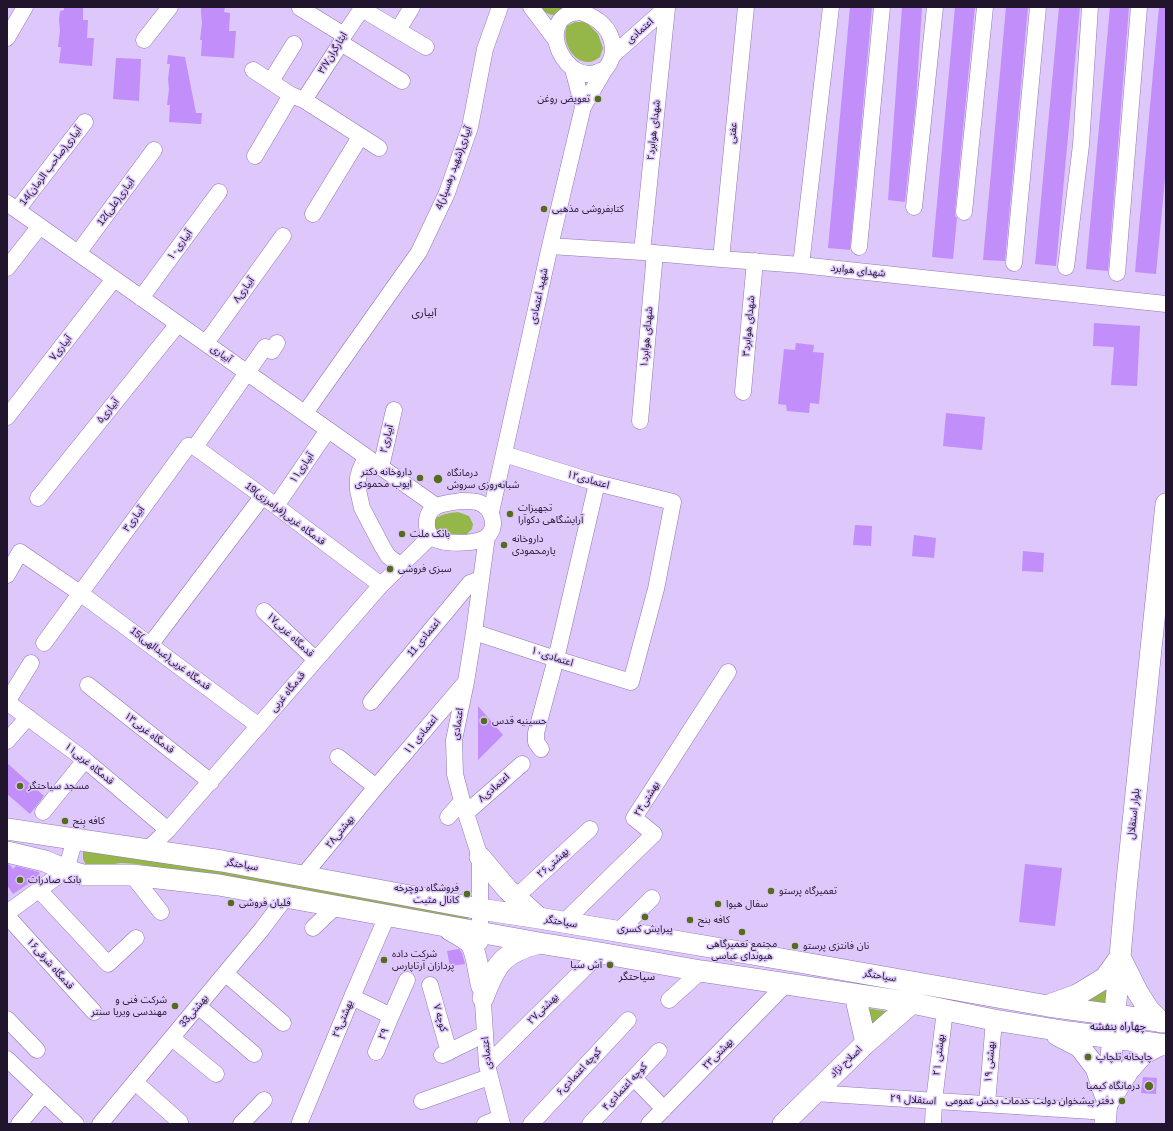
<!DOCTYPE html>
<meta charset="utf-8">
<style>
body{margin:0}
#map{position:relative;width:1173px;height:1131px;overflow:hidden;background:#dec7fb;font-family:Helvetica,sans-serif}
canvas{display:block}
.frame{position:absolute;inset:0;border:8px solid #20152c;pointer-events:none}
</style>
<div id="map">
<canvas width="1173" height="1131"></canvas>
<div class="frame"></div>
</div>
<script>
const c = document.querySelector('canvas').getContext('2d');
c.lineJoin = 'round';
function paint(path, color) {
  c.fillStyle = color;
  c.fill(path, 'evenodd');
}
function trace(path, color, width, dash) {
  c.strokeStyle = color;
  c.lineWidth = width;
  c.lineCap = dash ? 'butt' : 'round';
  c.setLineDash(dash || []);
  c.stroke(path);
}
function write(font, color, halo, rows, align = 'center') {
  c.font = font + ' Helvetica,"Noto Sans Arabic",sans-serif';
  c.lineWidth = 3;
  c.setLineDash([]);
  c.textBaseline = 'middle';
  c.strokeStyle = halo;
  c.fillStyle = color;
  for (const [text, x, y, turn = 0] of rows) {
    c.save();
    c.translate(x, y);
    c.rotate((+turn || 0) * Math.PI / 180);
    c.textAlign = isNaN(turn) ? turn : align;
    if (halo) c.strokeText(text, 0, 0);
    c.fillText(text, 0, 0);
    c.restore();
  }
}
const green = new Path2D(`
 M541 7H565L562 13C553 17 546 15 541 7Z
 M575 22H583L588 24 598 34 603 48 600 57C596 60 592 62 588 62 572 62 561 40 567 26Z
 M458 512 469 516 473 524 472 529 467 534 454 536 439 534 434 527 435 519C442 514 449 513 458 512Z
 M90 848 469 914 468 920 137 864 121 863 94 867 86 865 83 859V852Z
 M1111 978 1108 1005 1073 1001Z
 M867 1008 891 1012 868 1033Z`);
const building = new Path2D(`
 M64 7H77V8H83V20H88L87 38H94L92 66 59 63 61 47H58L60 31 59 20 60 11 64 10Z
 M201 7H225L224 12 230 13 229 31H236L234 58 201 56 202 40H200L202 23 201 13Z
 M850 7H872L850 250 828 248Z
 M902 7H922L916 100 905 202 888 200Z
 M955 7H975L955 211V216L957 218 953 259 932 257Z
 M1006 7H1028L1005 261 983 260Z
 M1059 7H1080L1056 266 1035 264Z
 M1110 7H1129L1108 271 1086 269Z
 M1159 7H1166V168L1156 274 1135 272Z
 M168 55 185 57 196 113H202L201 124 169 122 170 105H167L169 89 168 79 170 64H167Z
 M116 58 141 59 139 101 113 99Z
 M1094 323 1140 326 1137 386 1111 385 1114 347 1093 346Z
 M796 343 814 345 813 352 824 353 819 404 810 403 809 413 787 411 786 405 778 404 784 349 795 350Z
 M946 413 985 417 982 450 943 446Z
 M855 525 872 526 871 546 853 545Z
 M914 535 936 538 934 558 912 556Z
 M1023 551 1044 553 1043 572 1022 571Z
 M478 706 503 735 478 760Z
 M7 763 44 796 30 814 7 794Z
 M7 864 10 865 13 869 16 866 39 872 40 876 13 894 7 885Z
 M1025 864 1062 868 1055 926 1019 922Z
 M459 949 462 953 465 964 450 966 447 951Z
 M1143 1077 1157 1078 1156 1094 1141 1093Z`);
const minor = new Path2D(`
 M531 7 555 39
 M300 8 344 35
 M362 9 426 47
 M581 12C589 15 596 18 602 24 614 35 617 55 606 68 604 70 600 71 598 72 567 86 536 24 572 13 575 13 578 13 581 12Z
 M398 30 412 7
 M7 38 25 7
 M144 40 170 7
 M341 43 402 81
 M613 55 667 7
 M573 69 583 107
 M253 70 291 95 304 100 379 148
 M271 81 294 44
 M304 100 341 43 344 35 363 7
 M255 156 291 95
 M7 203 436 506
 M914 207 935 7
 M17 210 85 122
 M964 212 985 7
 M313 214 360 137
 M550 246 642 252 721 259 801 265 1166 304
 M859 247 882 7
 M642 252 667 8
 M78 253 154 150
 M721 259 746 7
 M1014 263 1038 7
 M801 265 831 7
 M1066 267 1081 145 1090 7
 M7 268 40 226
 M1117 273 1139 7
 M141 298 219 192
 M206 343 283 236
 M743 392 755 261
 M305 413 419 252 447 193 470 127 485 49 500 7
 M7 417 114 279
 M640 421 655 253
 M195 447 265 347 272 351 277 343
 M366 457 360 470 358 478V490L362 508 382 546 388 556 401 566
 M381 467 394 410
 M38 498 178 324
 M461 501C466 501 472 501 477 502 492 506 500 528 485 538 475 544 441 545 432 537 429 534 427 530 427 526 425 504 445 503 461 501Z
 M276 506 328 430
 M491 512 550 246 583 107 605 69
 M7 575 20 552 80 593 259 726
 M264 611 315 659
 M474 632 556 659 631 682 656 589 673 502 597 483 504 454
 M44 643 188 446 195 447 276 506 381 585
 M150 645 262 497
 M88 685 211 782
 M7 702 85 760 168 830
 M7 702 31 663
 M371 702 470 583 481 579
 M7 741 28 717
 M541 749 536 742V733L556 659 597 483
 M338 757 376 787
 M43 812 85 760
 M466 813 522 764
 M448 817 462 801
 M147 850 168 830 381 585 431 536
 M132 875 161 912
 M303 876 376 787 465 683
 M39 890 108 964 136 938
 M516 897 590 829
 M7 913 66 870 75 839
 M7 916 94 1012
 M564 922 654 834 634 818 728 672
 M313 928 336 906
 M619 931 652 898
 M480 942V857L462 801 455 774 454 740 466 682 474 632 487 536
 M226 974 283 1023
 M430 985 449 1052
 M482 987 487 1065 502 1124
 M352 997 391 1016 407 980
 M669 1000 701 971
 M198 1006 254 1054
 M7 1019 37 1050
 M172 1038 216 1074
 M376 1052 391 1016
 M442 1055 485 1034
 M7 1059 76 1124
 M487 1065 600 953
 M634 1078 664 1109
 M135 1082 180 1122
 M814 1093 1107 1112
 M422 1101 489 1077
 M987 1104 994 1020
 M300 1122 352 997 387 916
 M19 1124 44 1094
 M100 1124 262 929 286 897
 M241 1124 264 1100
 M485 1124 500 1118
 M531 1124 628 1020
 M590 1124 659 1051
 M649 1124 786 984
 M933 1124 934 1101 945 1010`);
const major = new Path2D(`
 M7 829 222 861 480 909 539 918 799 962 1048 1006 1166 1022
 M7 852 45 861 66 870 83 875H132L219 885 539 943 600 953 701 971 912 1003 994 1020 1069 1032 1166 1045
 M480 857 508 890 539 918
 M450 930C457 934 466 938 471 944 477 953 479 977 482 987
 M855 995 866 1043
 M483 998C496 964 502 953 539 943
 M1049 1005 1077 995 1105 978 1120 957 1137 991 1149 1010 1161 1022
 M1057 1035 1080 1047 1096 1068 1105 1095
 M1109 1101 1129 1070 1143 1054 1160 1045
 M783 1124 866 1043 912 1003
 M1105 1124 1126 890 1166 504`);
const markers = [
 [598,99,4,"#546c1c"],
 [544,209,4,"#546c1c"],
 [420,478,4,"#546c1c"],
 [438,479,5,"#546c1c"],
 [510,514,4,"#546c1c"],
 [402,534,4,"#546c1c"],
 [504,545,4,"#546c1c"],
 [390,569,4,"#546c1c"],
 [484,721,4,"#546c1c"],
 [20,786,4,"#546c1c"],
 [65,821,4,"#546c1c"],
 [20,880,4,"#546c1c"],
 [771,891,4,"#546c1c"],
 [467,894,4,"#546c1c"],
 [231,903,4,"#546c1c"],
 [718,904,4,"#546c1c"],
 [645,917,4,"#546c1c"],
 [690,920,4,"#546c1c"],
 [742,932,4,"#546c1c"],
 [795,946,4,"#546c1c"],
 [384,960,4,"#546c1c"],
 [610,965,4,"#546c1c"],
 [175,1006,4,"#546c1c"],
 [1088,1057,4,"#546c1c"],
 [1149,1086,5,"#546c1c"],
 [1122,1101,4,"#546c1c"]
];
const streetNames = [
 ["اعتمادی",640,31,-41],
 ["ایثارگران۳/۷",333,53,-59],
 ["شهدای هوابرد۲",654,130,-84],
 ["عفتی",733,133,-84],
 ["14آبیاری(صاحب الزمان)",51,166,-53],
 ["4آبیاری(شهید رهسپار)",454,168,-70],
 ["12آبیاری(علی)",116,202,-54],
 ["آبیاری۱۰",180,245,-54],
 ["شهدای هوابرد",858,271,6],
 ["آبیاری۸",244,290,-54],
 ["شهید اعتمادی",539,296,-78],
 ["۳شهدای هوابرد",749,326,-85],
 ["شهدای هوابرد۱",647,337,-85],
 ["آبیاری۷",61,348,-52],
 ["آبیاری",221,354,35],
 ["آبیاری۵",108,411,-51],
 ["آبیاری۲",387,439,-76],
 ["آبیاری۱۱",302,468,-56],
 ["اعتمادی۱۲",588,480,16],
 ["19قدمگاه غربی(فرامرزی)",285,514,37],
 ["آبیاری۳",134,519,-54],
 ["قدمگاه غربی۱۷",290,635,43],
 ["11 اعتمادی",424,638,-50],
 ["اعتمادی۱۰",552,657,18],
 ["15قدمگاه غربی(عبدالهی)",170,659,37],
 ["قدمگاه غربی",288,692,-50],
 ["اعتمادی",458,724,-81],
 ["قدمگاه غربی۱۳",149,733,38],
 ["۱۱ اعتمادی",421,735,-50],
 ["قدمگاه غربی۱۱",89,764,39],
 ["اعتمادی۸",494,788,-41],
 ["۲۴بهشتی",647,799,-59],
 ["بلوار استقلال",1134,814,-84],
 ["۲۸بهشتی",340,832,-51],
 ["۲۶بهشتی",553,863,-42],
 ["سیاحتگر",242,865,10],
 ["سیاحتگر",561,922,10],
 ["قدمگاه شرقی۱۶",50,964,48],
 ["سیاحتگر",880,976,10],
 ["۲۷بهشتی",543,1009,-45],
 ["33بهشتی",194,1011,-50],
 ["کوچه ۷",440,1018,74],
 ["۲۹بهشتی",343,1019,-68],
 ["۲۹",384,1034,-67],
 ["اعتمادی",487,1053,-96],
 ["۲۳بهشتی",718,1054,-46],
 ["۲۱ بهشتی",939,1055,-83],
 ["اصلاح نژاد",846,1062,-44],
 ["۱۹ بهشتی",990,1062,-85],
 ["کوچه اعتمادی۶",579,1072,-47],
 ["کوچه اعتمادی۴",625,1087,-47],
 ["۲۹ استقلال",913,1100,4]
];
const poiNames = [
 ["تعویض روغن",590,99,"right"],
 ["کتابفروشی مذهبی",552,209],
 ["داروخانه دکتر",412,472,"right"],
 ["ایوب محمودی",412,484,"right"],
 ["درمانگاه",447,473],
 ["شبانه‌روزی سروش",447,485],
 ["تجهیزات",518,508],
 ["آرایشگاهی دکوآرا",518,520],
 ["بانک ملت",410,534],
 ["داروخانه",512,539],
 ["یارمحمودی",512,551],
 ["سبزی فروشی",398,569],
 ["حسینیه قدس",492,721],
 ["مسجد سیاحتگر",28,786],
 ["کافه بِنج",73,821],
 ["بانک صادرات",28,880],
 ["فروشگاه دوچرخه",459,888,"right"],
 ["کانال مثبت",459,900,"right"],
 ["تعمیرگاه پرستو",779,891],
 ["قلیان فروشی",239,903],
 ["سفال هیوا",726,904],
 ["کافه بنج",698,920],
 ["پیرایش کسری",645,929,"center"],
 ["مجتمع تعمیرگاهی",742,944,"center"],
 ["هیوندای عباسی",742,956,"center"],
 ["نان فانتزی پرستو",803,946],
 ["شرکت داده",392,954],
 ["پردازان آرتاپارس",392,966],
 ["آش سیا",602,965,"right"],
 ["شرکت فنی و",167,1000,"right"],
 ["مهندسی ویریا سنتر",167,1012,"right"],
 ["چاپخانه تلچاپ",1096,1057],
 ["درمانگاه کیمیا",1140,1086,"right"],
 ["دفتر پیشخوان دولت خدمات بخش عمومی",1114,1101,"right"]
];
const neighbourhoodNames = [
 ["آبیاری",424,313],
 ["سیاحتگر",637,977],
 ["چهاراه بنفشه",1118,1027]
];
paint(green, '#95b74a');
paint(building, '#c18efa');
trace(minor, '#9277b3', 17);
trace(major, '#9277b3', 22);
trace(minor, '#fff', 16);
trace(major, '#fff', 21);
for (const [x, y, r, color] of markers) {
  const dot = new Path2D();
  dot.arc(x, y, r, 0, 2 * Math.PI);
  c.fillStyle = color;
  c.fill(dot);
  trace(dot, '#dec7fb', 1.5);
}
write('10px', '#20152c', '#dec7fb', streetNames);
write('10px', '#20152c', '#dec7fb', poiNames, 'left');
write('11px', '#20152c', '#dec7fb', neighbourhoodNames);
</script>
